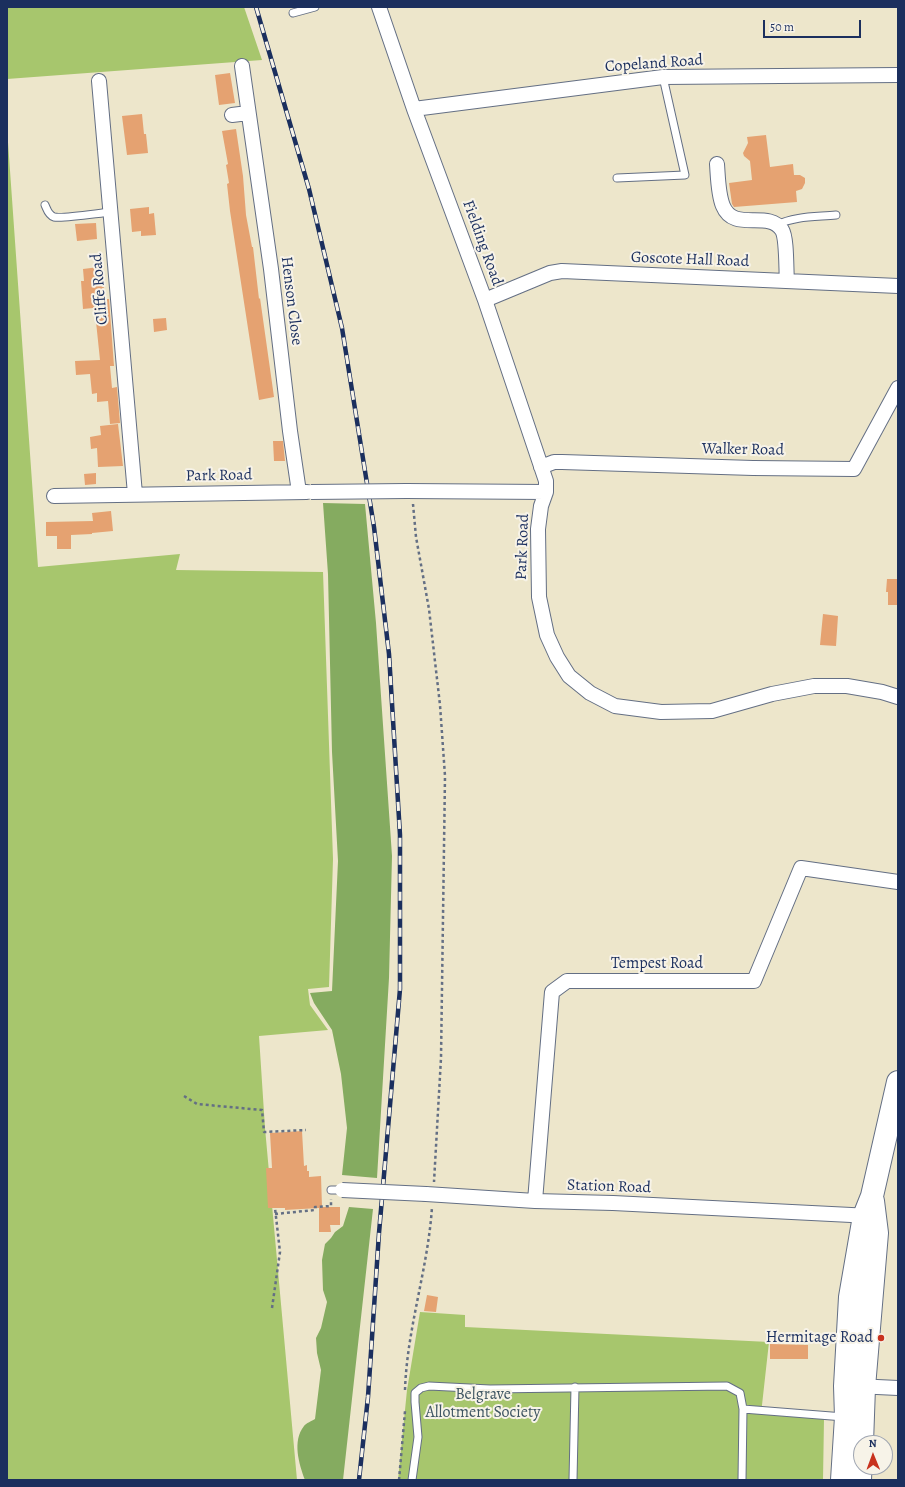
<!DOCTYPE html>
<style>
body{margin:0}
#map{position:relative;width:905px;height:1487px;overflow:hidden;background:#ede6cb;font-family:Alegreya,serif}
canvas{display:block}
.frame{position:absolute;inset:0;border:8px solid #1b2f5e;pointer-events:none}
.north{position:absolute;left:853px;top:1435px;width:40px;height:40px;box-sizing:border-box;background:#f7f3e8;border:1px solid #9fa5b1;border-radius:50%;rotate:359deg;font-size:11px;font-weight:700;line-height:16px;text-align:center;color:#1b2f5e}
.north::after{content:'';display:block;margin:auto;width:14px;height:18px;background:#c8321e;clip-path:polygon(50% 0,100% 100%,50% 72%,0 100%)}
.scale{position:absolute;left:763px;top:20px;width:98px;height:18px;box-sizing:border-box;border:2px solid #1b2f5e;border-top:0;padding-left:5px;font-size:12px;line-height:14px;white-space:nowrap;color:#1b2f5e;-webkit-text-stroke:3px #f7f3e8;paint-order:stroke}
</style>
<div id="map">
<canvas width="905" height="1487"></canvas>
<div class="frame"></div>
<div class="north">N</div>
<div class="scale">50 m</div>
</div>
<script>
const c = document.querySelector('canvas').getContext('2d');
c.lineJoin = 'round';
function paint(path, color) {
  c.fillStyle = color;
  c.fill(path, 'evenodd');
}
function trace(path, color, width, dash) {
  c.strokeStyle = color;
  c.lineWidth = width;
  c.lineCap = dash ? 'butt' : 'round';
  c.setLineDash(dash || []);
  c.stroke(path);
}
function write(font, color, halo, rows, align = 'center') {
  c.font = font + ' Alegreya,serif';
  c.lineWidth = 4;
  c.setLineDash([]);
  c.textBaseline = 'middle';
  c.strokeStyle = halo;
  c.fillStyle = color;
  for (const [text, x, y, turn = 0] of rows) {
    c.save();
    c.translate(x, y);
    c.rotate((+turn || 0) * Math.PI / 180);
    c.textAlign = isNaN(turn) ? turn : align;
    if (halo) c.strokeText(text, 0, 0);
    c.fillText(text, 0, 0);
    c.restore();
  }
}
const green = new Path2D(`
 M7 7H244L262 60 7 79Z
 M7 128 38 567 180 554 176 570 323 572 333 859 329 987 308 989 310 1005 328 1030 259 1036 265 1128 297 1480H7Z
 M420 1312 465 1315V1327L769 1342 761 1414 824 1419 823 1480H398L407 1390Z`);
const forest = new Path2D(`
 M323 503 365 504 376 623 392 856 389 978 377 1178 342 1175 347 1128 341 1074 332 1030 314 1003 310 993 332 991 338 861 332 752 328 574Z
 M349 1207 373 1209 343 1480H305C299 1464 292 1441 304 1426 306 1423 312 1421 315 1419L321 1370 317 1353 316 1338 321 1328 327 1302 323 1290 322 1260 325 1244 331 1238 335 1232 343 1226Z`);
const building = new Path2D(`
 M230 73 235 103 219 105 215 75Z
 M142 114 144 134H146L148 153 127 155 122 116Z
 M236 129 243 176 246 215 252 247H253L259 299 260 298 274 397 259 400 230 211 227 184 229 183 226 165 228 164 222 131Z
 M766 135 770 167 793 164 794 175H800L805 178V183L802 189 796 191 797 202 734 207 732 204 729 183 752 180 750 161 744 156 743 153 748 143 747 137Z
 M149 207V214L154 213 156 235 141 236V231L132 232 130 209Z
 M96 223 97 239 77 241 75 224Z
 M99 267 100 280H103L105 299H109L114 366H110L112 388 117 387 120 423 110 424 108 401 97 402V393L92 394 90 374 76 375 75 361 100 360 95 312H93V308L83 309 81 281H84L83 269Z
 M166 318 167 330 154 332 153 319Z
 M118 424 123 466 98 467 97 448 91 449 90 437 101 435 100 426Z
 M273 441H283L285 461H274Z
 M96 473V484L85 485 84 474Z
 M111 511 113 531 92 533V534L71 535V549H57V536H46V522L93 521 92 513Z
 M887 579H898V605H888V592H886Z
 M823 614 838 616 836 646 820 645Z
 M302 1131 304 1166 307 1165V1171H309V1177L321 1176 322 1207H340V1225H330L331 1232H319V1208L285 1210V1208H268L266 1168H272L270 1133Z
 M427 1295 438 1297 436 1312 424 1311Z
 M770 1344 808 1345V1359H770Z`);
const path = new Path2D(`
 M413 504 416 537 429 609 440 705 445 776 441 1058 434 1182
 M184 1096 197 1104 262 1110 264 1132 306 1130
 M275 1214 315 1210V1207L331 1206V1199
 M272 1308 280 1252 275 1208
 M405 1390C407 1328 428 1269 432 1207
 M399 1480 405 1411`);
const service = new Path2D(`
 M293 13 315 7
 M617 178 685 175 663 77
 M45 205C47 209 48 215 54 217 63 219 99 213 111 212
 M777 225C794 216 817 217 836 215
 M331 1190H342
 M743 1409 844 1417
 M412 1480 418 1437 415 1402V1393L421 1388 429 1386 490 1389 727 1386 740 1393 743 1409 742 1480
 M573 1480 575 1387`);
const minor = new Path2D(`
 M379 7 414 109 485 300 546 481V492L541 506 538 529 539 597 547 635 557 657 569 676 590 693 615 706 661 712 712 711 772 694 814 686H847L882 692 898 697
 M242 66 271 269 290 431 299 492
 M99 81 135 494
 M414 109 663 77 898 75
 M232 115 248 113
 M717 164C718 177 718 194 723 206 734 233 768 209 782 230 787 238 786 270 787 281
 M485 300 550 273 562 271 898 286
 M541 467 554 462H562L753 468 854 469 898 388
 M406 491 546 492
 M54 496 307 492
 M426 1194 535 1201 613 1203 871 1216
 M535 1201 552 992 567 981H754L801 868 898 882
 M856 1386 898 1388`);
const trunk = new Path2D(`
 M862 1443 864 1387 877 1233 873 1201
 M842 1480 846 1417 845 1386 850 1297 864 1216 872 1196 898 1082
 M860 1480 861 1455`);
const rail = new Path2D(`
 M256 7 309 189 342 328 374 527 389 654 400 835V989L379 1233 368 1397 359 1480`);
const minorBridge = new Path2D(`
 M311 492 406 491
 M342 1190 426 1194`);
const markers = [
 [881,1338,4,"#c8321e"]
];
const streetNames = [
 ["Copeland Road",654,64,-4],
 ["Fielding Road",482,243,70],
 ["Goscote Hall Road",690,260,2],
 ["Cliffe Road",100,289,-95],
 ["Henson Close",291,301,83],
 ["Walker Road",743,450,1],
 ["Park Road",219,476,-1],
 ["Park Road",523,547,-88],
 ["Tempest Road",657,964],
 ["Station Road",609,1187,2]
];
const poiNames = [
 ["Hermitage Road",873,1338]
];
const parkNames = [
 ["Belgrave",483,1395],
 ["Allotment Society",483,1413]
];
paint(green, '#a7c66d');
paint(forest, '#85ab60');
paint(building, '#e5a271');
trace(service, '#646f84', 9);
trace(minor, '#646f84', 16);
trace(trunk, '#646f84', 24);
trace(path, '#646f84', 2.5, [3, 3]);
trace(service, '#fff', 7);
trace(minor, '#fff', 14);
trace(trunk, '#fff', 22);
trace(rail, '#1b2f5e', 4.5);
trace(rail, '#f7f3e8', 3, [9]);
trace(minorBridge, '#646f84', 16, []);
trace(minorBridge, '#fff', 14);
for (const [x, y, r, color] of markers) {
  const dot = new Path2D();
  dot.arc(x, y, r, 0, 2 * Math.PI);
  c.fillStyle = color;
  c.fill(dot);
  trace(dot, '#f7f3e8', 1.5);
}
write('16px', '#1b2f5e', '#f7f3e8', streetNames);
write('16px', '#1b2f5e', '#f7f3e8', poiNames, 'right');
write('16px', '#3e5562', '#f7f3e8', parkNames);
</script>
